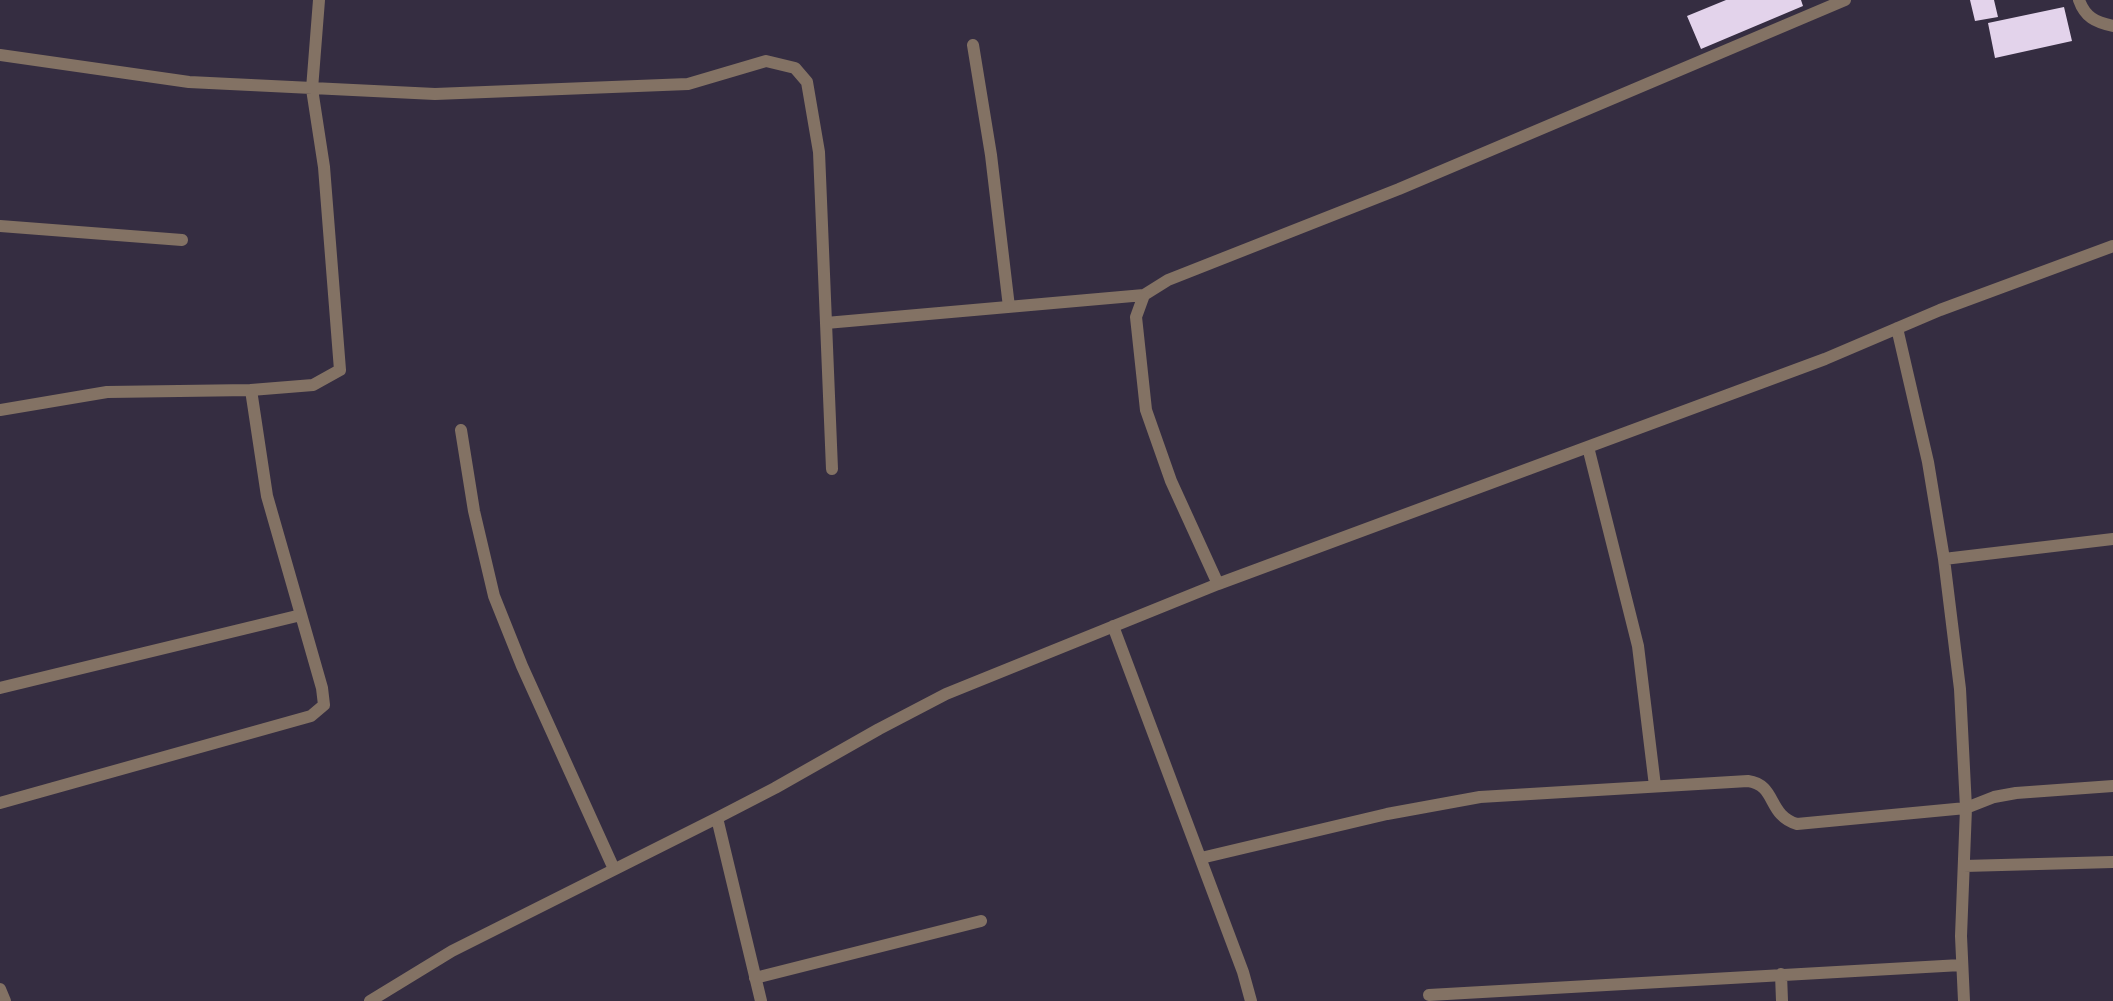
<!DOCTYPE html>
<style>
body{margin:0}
canvas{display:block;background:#352d41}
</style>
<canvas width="2113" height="1001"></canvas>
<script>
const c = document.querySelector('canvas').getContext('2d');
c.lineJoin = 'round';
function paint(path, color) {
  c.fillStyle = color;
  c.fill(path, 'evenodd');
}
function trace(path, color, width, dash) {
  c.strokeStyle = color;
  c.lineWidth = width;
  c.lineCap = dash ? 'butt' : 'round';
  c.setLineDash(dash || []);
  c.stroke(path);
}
const building = new Path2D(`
 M1726 0H1801L1803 6 1701 49 1687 16Z
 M1970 0H1994L1998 17 1975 21Z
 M2064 7 2072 41 1995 58 1988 23Z`);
const minor = new Path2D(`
 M2079 0C2085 17 2095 22 2113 26
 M973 45 991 155 1009 307
 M0 55 189 82 435 94 688 84 766 61 795 68 807 82 819 152 832 469
 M0 226 182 240
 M826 323 1144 295
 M1897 328 1928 462 1944 559 1960 689 1966 808 1961 936 1964 1001
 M0 410 107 392 251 390 313 385 340 370 324 167 312 89 319 0
 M461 430 474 511 494 596 522 666 614 869
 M1588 447 1638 646 1655 786
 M1944 559 2113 539
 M1218 584 1171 481 1146 410 1136 317 1144 295 1168 280 1399 189 1845 0
 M1113 626 1243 972 1251 1001
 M0 688 301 615
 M0 803 311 716 324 705 322 688 267 496 251 390
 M717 818 761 1001
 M1201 858 1387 814 1480 797 1748 781C1777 785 1767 815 1797 824L1966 808 1994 797 2016 793 2113 786
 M1964 866 2113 862
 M1781 974 1782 1001
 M755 978 981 921
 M0 989 5 1001
 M1429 995 1961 965
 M370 1001 452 951 717 818 775 788 879 729 946 694 1218 584 1825 359 1940 310 2113 246`);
paint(building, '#e3d3eb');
trace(minor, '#837264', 12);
</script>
